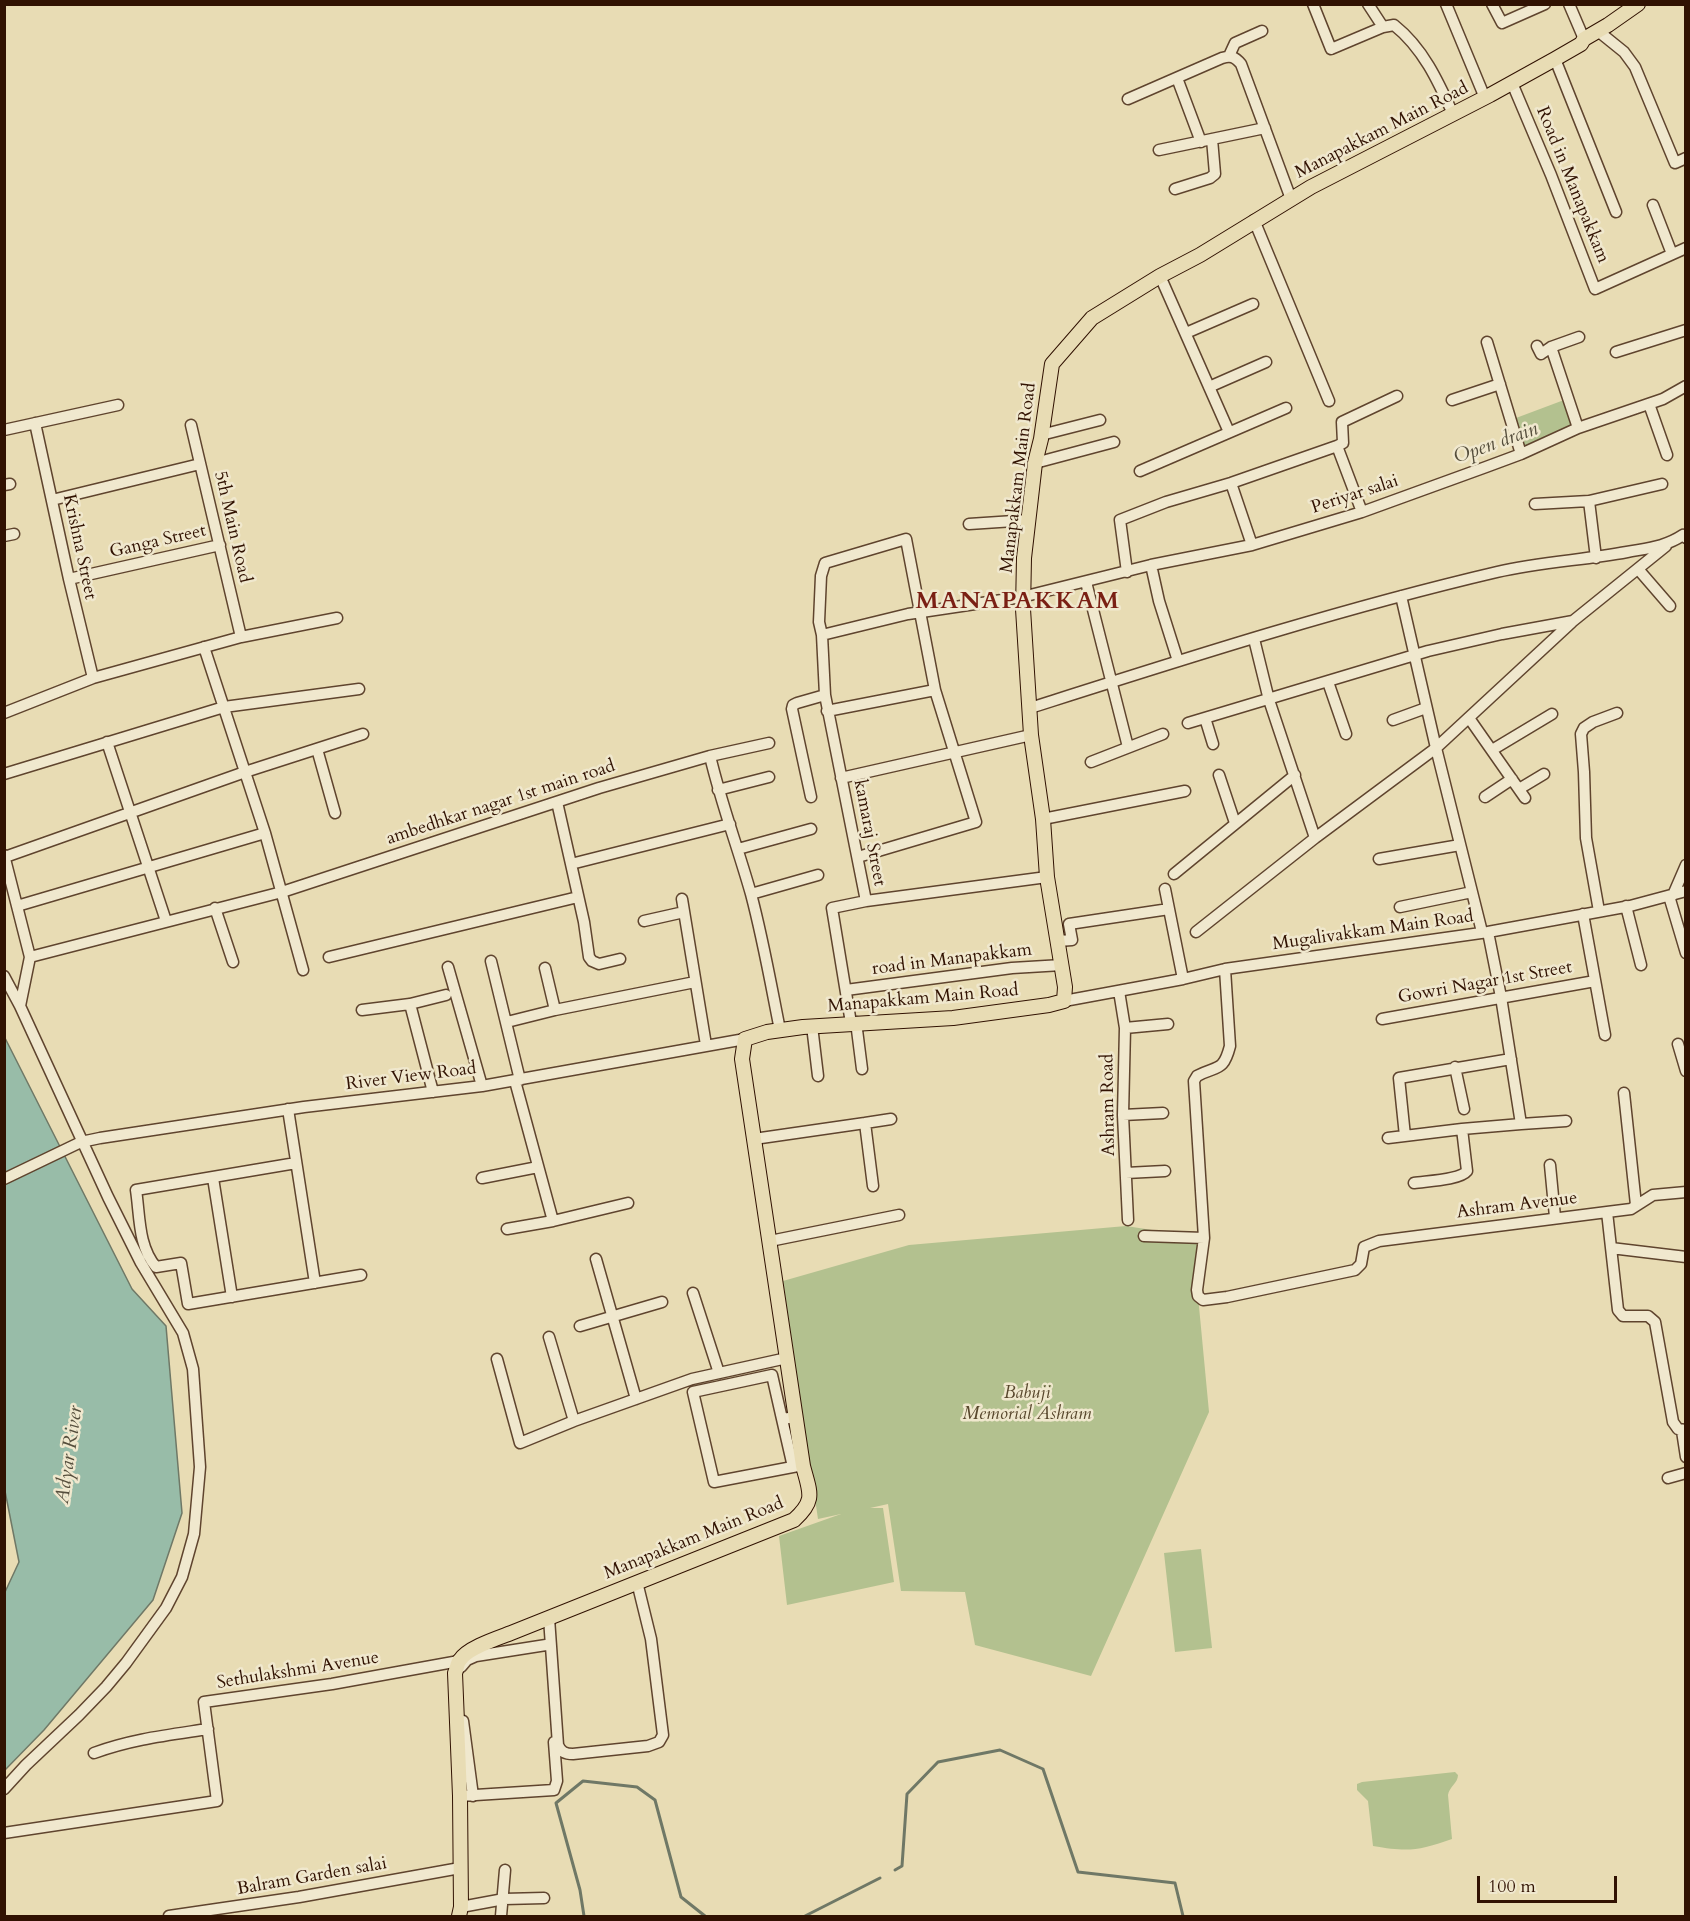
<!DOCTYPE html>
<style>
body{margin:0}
#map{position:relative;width:1690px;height:1921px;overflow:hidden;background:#e8dcb4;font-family:Cardo,serif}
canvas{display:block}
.frame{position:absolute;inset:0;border:6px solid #311202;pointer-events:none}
.scale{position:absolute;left:1477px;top:1876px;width:140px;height:27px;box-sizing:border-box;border:3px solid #311202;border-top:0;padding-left:8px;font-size:18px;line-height:21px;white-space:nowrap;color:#311202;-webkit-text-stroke:4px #f0e8ce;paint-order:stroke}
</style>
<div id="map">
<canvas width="1690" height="1921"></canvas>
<div class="frame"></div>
<div class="scale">100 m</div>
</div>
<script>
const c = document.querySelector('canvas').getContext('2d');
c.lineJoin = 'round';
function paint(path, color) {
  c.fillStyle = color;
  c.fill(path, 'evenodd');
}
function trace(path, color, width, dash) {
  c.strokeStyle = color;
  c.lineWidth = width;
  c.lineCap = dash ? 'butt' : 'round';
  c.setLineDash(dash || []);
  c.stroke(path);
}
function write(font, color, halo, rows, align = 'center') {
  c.font = font + ' Cardo,serif';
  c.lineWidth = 5;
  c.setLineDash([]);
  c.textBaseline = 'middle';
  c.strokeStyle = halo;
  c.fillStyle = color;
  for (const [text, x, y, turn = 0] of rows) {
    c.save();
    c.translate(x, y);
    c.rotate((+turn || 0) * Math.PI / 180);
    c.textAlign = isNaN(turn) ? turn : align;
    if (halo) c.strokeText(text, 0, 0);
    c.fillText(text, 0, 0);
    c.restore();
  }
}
const green = new Path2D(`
 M1564 400 1575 431 1525 449 1516 418Z
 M1126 1226 1204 1238 1198 1296 1209 1412 1091 1676 975 1645 965 1592 901 1591 888 1504 870 1508H883L894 1582 787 1605 779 1536 841 1514 818 1519 783 1281 909 1245Z
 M1201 1549 1212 1648 1175 1652 1164 1553Z
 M1455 1772 1458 1775C1458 1783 1449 1787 1448 1795L1452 1839C1418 1851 1408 1852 1373 1846L1368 1801 1357 1790V1784L1362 1782Z`);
const water = new Path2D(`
 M4 1036 132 1289 166 1326 182 1513 153 1600 44 1730 5 1770V1592L19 1562 4 1486Z`);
const stream = new Path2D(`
 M895 1870 902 1866 907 1794 938 1762 1000 1750 1043 1769 1078 1872 1175 1883 1183 1916
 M584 1916 580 1890 556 1803 583 1781 637 1787 655 1800 681 1897 705 1916
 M805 1916 880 1878`);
const minor = new Path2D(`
 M1313 4 1331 49 1383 27 1394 25C1423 48 1438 81 1453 114
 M1368 4 1383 27
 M1446 4 1485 98
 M1492 4 1502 23 1545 4
 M1569 4 1584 39
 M1598 31 1624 52 1635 67 1675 163 1686 158
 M1229 56 1235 43 1262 31
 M1555 59 1616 212
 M1177 78 1201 142
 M1512 83 1551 175 1595 289 1686 248
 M1128 99 1222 58C1231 55 1235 57 1241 64L1291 199
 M1159 150 1265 128
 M1175 189 1210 178 1215 174 1212 139
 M1653 205 1672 254
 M1254 220 1329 401
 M1160 276 1229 432
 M1186 333 1253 304
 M1487 342 1521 454
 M1537 346 1541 354 1551 347 1579 337
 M1551 347 1578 428
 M1616 352 1686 330
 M1209 387 1266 362
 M1452 400 1500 384
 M1649 404 1667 455
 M35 423 69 579 93 678
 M191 425 241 637
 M4 430 118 405
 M1041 435 1100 420
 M1337 446 1362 512
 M1035 463 1114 442
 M1140 471 1286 408
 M1231 483 1252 545
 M4 485 10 484
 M52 500 200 464
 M1589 501 1662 484
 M1535 504 1589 501 1596 558
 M969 524 1029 520
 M4 536 14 534
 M1151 565 1159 601 1178 661
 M1638 569 1670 606
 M1127 572 1120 520 1166 502 1231 483 1337 446 1343 443 1342 422 1397 396
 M69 579 220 545
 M1086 582 1128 747
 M1401 596 1436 748 1572 622
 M822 635 908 614 1022 597 1151 565 1252 545 1362 512 1486 467 1521 454 1578 428 1663 399 1686 386
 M1254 639 1269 700 1315 838
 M204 647 265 833 303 970
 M1328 682 1346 734
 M1030 708C1184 659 1339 609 1497 572 1540 562 1584 560 1627 552 1648 548 1665 547 1683 535L1686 538
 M827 711 935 690
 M4 713 93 678 241 637 337 618
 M1205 718 1213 744
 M1469 718 1525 798
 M1393 720 1426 708
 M1188 723 1428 651 1502 634 1573 621 1666 546
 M107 742 166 921
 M317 749 335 813
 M1492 750 1552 714
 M710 756 769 743
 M1091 762 1163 734
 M4 774 224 707 359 689
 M1219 775 1235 823
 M841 778 1031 735
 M1519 789 1544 774
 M718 790 769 777
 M811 797 792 709 793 705 797 703 825 695
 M1485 797 1512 779
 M557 802 571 864
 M1043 819 1185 791
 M738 849 811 829
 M4 855 30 957 20 1006 108 1197 141 1263 183 1333 193 1369 200 1467 194 1534 182 1577 166 1608 126 1663 106 1687 79 1715 26 1765 4 1789
 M5 857 245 772 363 734
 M1379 859 1460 845
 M1174 874 1295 775
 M1165 889 1183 979
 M751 894 818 875
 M1673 895 1686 865
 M1669 896 1686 953
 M682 899 706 1045
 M866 901 1047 877
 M17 906 265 833
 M1626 906 1641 965
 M1400 907 1472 892
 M215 908 233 962
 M1599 911 1586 838 1584 772 1581 734 1584 728 1593 722 1617 713
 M1583 914 1605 1035
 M644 921 684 912
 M1196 932 1315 838 1436 748 1482 932
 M1488 932 1501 997 1521 1124 1566 1121
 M1058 941 1072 940 1069 924 1169 909
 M30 957 282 892 599 788 710 756C721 803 738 848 751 894 763 939 771 985 780 1030
 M329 957 578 897
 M620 959 599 964 592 961 589 957 584 922 571 864 730 824
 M491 961 520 1080
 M448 967 482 1086
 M545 968 555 1010
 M1225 969 1230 1046C1223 1073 1217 1065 1197 1076L1194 1081 1204 1238 1197 1290 1198 1296 1203 1300 1227 1297 1355 1270 1361 1264 1364 1247 1379 1241 1607 1212 1618 1310 1623 1316H1648L1655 1322 1673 1422 1678 1429 1686 1430
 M4 976 20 1006
 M846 990 1012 968 1062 965
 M1119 991 1125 1028 1123 1115 1128 1220
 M1064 1001 1183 979 1225 969 1488 932 1630 906 1686 891
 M410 1004 433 1092
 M362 1010 410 1004 446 995
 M1382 1019 1595 981
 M507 1022 555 1010 695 982
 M856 1022 862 1069
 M851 1023 832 908 866 901 825 695 822 635 819 622 821 576 825 563 906 539 935 690 976 822 858 857
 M812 1026 818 1076
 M1125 1028 1168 1024
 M1678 1044 1686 1071
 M1455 1067 1464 1109
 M515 1081 553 1221 628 1203
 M1624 1093 1636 1205
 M288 1109 315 1283
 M1123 1115 1163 1113
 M865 1123 891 1119
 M1405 1136 1399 1078 1511 1059
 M1388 1138 1462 1129
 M754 1139 865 1123 873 1186
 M296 1163 136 1190C140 1216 138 1246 156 1267L181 1263 188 1304 361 1275
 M1550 1165 1555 1217
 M1126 1173 1165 1171
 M213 1178 232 1297
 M482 1178 538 1167
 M4 1179 81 1142 100 1138 304 1107 482 1086 745 1039
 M1414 1183C1427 1181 1460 1180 1467 1171L1462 1129 1521 1124
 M1607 1212 1631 1209 1653 1195 1686 1192
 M507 1229 553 1221
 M1144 1236 1204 1238
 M770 1241 899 1215
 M1611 1248 1686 1257
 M596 1259 636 1399
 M693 1293 719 1373
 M580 1326 662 1302
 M549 1337 574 1421
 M497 1359 520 1443 574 1421 692 1379 787 1358
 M796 1417 782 1419 772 1375 693 1392 714 1482 803 1465
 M782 1419 793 1467
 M1682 1431 1686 1457
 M1668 1478 1686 1473
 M549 1618 558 1745C561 1752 565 1754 573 1754L648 1746 659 1742 663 1735 651 1639 637 1582
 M461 1667 467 1660 476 1656 546 1645
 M463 1721 473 1796
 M94 1753C132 1739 169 1735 208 1729
 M460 1796 554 1790 557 1781 554 1742
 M4 1833 217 1801 204 1702 332 1684 459 1661
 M461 1907 504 1899 544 1898
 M169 1916 299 1897 460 1868
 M501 1916 505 1870`);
const major = new Path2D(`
 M459 1916 461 1907 460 1796 455 1673C457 1669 457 1663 460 1660 467 1648 498 1638 511 1633L794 1520C816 1500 810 1493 803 1466L742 1059 745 1039 767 1032 803 1027 953 1018 1049 1005 1064 1001 1065 987 1047 877 1043 819 1031 735 1023 609 1024 558 1035 463 1041 439 1052 364 1092 318 1160 276 1200 255 1311 187 1490 95 1555 59 1581 44 1584 39 1608 25 1638 4`);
const streetNames = [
 ["Manapakkam Main Road",1382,131,-27],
 ["Road in Manapakkam",1572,185,68],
 ["Manapakkam Main Road",1019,478,-83],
 ["Periyar salai",1355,495,-18],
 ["5th Main Road",232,527,77],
 ["Ganga Street",158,542,-13],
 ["Krishna Street",79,547,78],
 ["ambedhkar nagar 1st main road",501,803,-18],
 ["kamaraj Street",869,833,79],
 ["Mugalivakkam Main Road",1373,931,-8],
 ["road in Manapakkam",952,960,-7],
 ["Gowri Nagar 1st Street",1485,983,-10],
 ["Manapakkam Main Road",923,999,-5],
 ["River View Road",411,1077,-7],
 ["Ashram Road",1109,1105,-91],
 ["Ashram Avenue",1517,1206,-7],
 ["Manapakkam Main Road",694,1539,-22],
 ["Sethulakshmi Avenue",298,1671,-9],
 ["Balram Garden salai",312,1877,-10]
];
const parkNames = [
 ["Babuji",1027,1394],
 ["Memorial Ashram",1027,1415]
];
const waterNames = [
 ["Open drain",1496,444,-20],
 ["Adyar River",70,1455,-82]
];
const districtNames = [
 ["MANAPAKKAM",1018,602]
];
paint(green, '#b3c18f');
paint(water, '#98bca8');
trace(water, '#6f7866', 1.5);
trace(stream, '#6f7866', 3);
trace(minor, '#5f442e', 13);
trace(major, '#311202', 16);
trace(minor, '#f0e8ce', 10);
trace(major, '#e8dcb4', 14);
write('18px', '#311202', '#f0e8ce', streetNames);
write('italic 18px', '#58472c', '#f0e8ce', parkNames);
write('italic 20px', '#554e3c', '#f0e8ce', waterNames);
c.letterSpacing = '1.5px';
write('bold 24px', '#7a1f14', '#f0e8ce', districtNames);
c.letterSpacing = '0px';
</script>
